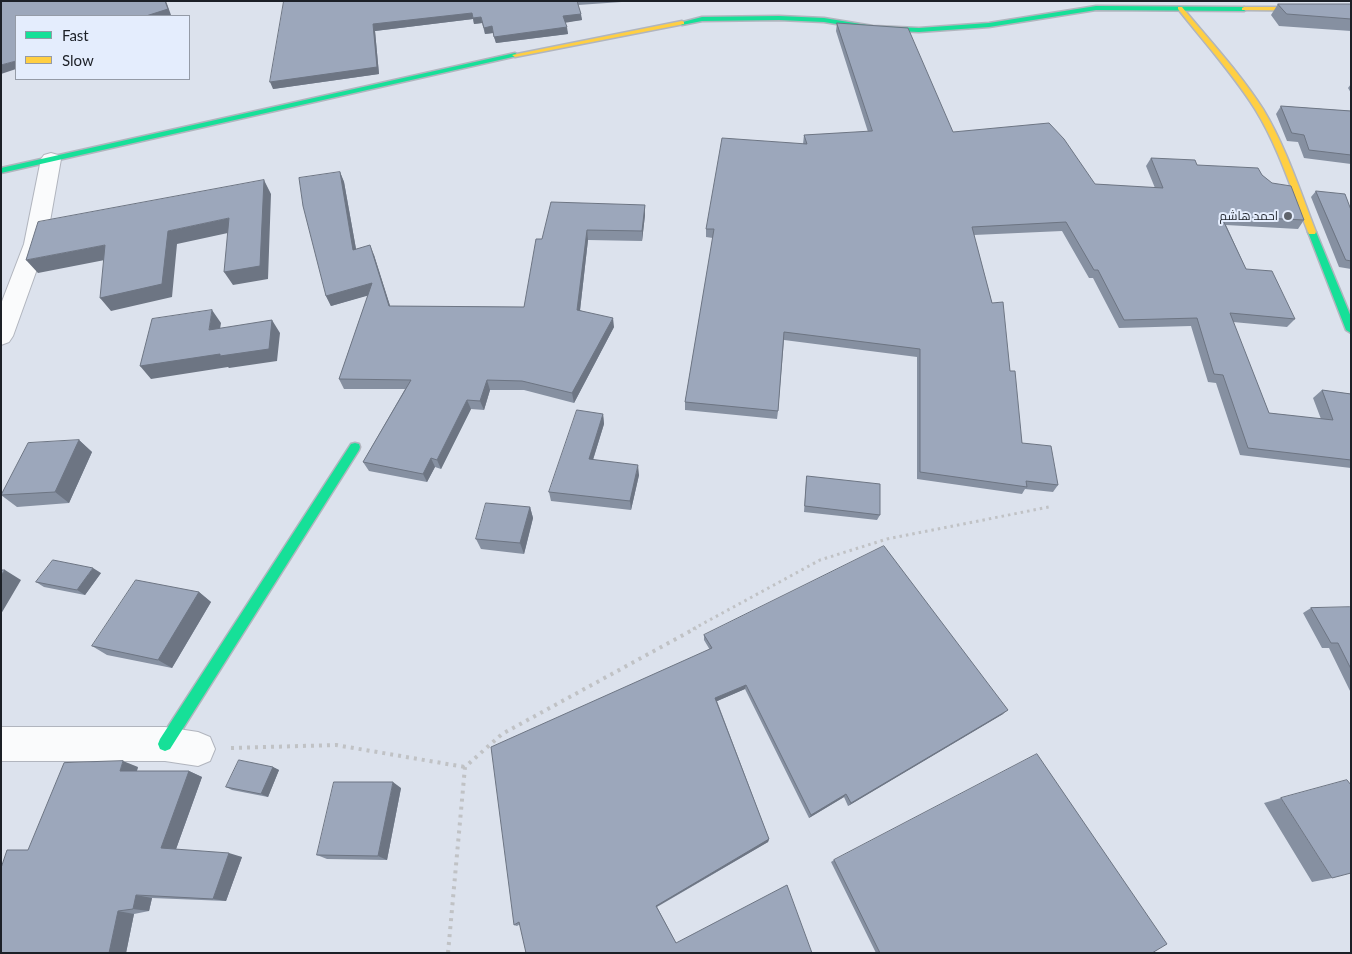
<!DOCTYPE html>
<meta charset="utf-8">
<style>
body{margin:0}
#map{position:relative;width:1352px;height:954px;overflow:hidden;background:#dce2ed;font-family:Lato,sans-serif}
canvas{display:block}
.frame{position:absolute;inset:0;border:2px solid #1c2027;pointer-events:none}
.legend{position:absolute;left:15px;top:15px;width:175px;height:65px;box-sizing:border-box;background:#e4edfd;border:1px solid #949ba7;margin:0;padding:6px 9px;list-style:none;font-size:15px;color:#1c2027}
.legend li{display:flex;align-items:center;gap:10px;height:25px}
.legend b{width:25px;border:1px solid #949ba7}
</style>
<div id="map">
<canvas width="1352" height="954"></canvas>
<div class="frame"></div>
<ul class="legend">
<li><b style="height:6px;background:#16e098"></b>Fast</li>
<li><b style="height:6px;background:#ffcf43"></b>Slow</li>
</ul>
</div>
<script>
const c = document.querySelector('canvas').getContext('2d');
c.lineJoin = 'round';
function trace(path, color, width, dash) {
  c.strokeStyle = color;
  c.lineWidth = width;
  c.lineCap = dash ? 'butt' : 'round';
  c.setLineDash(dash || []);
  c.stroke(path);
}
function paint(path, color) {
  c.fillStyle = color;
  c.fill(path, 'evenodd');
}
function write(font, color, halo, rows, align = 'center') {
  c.font = font + ' Lato,Cairo,sans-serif';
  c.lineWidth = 4;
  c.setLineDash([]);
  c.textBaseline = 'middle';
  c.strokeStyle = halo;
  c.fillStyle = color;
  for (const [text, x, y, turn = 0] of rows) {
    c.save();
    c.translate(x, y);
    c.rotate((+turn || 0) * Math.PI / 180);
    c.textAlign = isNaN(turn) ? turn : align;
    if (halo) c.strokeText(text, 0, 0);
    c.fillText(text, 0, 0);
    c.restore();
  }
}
const pathFar1 = new Path2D(`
 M693 629 820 560 887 539 1049 507`);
const path = new Path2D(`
 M231 748 336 745 465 767
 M448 953 465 767 502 734 696 628`);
const street = new Path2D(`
 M51 153 58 155 61 159 46 244 13 336 9 342 1 345V304L24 244 41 159 44 155Z
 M1 727H165L198 732 210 737 215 749 210 761 198 766 165 761H1Z`);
const fast = new Path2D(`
 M1096 6 1244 7 1247 9 1244 11 1096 10 989 27 919 32 873 30 824 22 779 20 702 21 682 25 679 23 702 17 779 16 824 18 873 26 919 28 989 23Z
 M515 53 518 55 517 56 1 173V168Z
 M1312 229 1316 232 1351 317V333L1346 330 1308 232Z
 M355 443 359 444 360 447 359 450 170 749 165 751 160 749 158 744 160 739 351 444Z`);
const slow = new Path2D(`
 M1178 7H1182C1209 40 1240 73 1263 109 1286 147 1300 191 1316 232L1315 234H1309L1308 232C1292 191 1278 146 1255 109 1233 74 1204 42 1178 9Z
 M1244 7H1351V11L1242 10V8Z
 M682 21 684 22V24L515 57 512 55Z`);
const wall = new Path2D(`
 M284 1H636L578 5 582 20 565 22 568 34 496 43 493 33 485 34 482 23 474 24 473 19 375 31 379 74 273 89Z
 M1259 1H1351V2H1259Z
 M1278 4H1351V31L1279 26 1271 15Z
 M837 23 953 132 1095 184 1155 188 1146 166 1151 158 1262 175 1304 220 1298 229 1226 225 1246 269 1295 319 1287 327 1233 322 1269 413 1321 419 1313 398 1322 390 1351 394V468L1240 455 1216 383 1208 382 1191 326 1119 328 1093 278H1089L1062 231 974 235 1010 371 1022 443 1058 485 1053 492 1025 489 1022 494 917 479V357L784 340 778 411 777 419 685 410V402L713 238 706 237V229L803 144 804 135 868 132 836 31Z
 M1351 84V93L1348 88Z
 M1281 106 1351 111V164L1304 158 1298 142 1287 141 1276 114Z
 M340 172 344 182 356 249 374 255 390 306 524 307 542 239 645 205V215L642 241 588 240 580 310 614 327 574 403 524 390H490L484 410 471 409 441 469 435 467 427 482 369 471 363 462 405 389H344L339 379 368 295 331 306 326 296Z
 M1316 191 1351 210V269L1339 267 1311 197Z
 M603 414 604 424 593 460 639 475 631 510 551 501 549 492Z
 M79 440 92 452 69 503 17 507 1 495Z
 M807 476 880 515 877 520 804 512 806 482Z
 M530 507 533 518 524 554 481 549 476 539Z
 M101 573 85 595 44 587 36 582Z
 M199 592 211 602 172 668 107 655 92 646Z
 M1311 608H1351V693L1329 648H1322L1303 613Z
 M704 635 1003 714 848 806 844 797 809 818 745 689 717 701 769 839 768 842 657 907 676 943 812 953H526L520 924 517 926 514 925 710 650 704 640Z
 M138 767 137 771H189L202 777 176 849 242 857 226 901 152 898 149 911 134 914 126 953H1L28 850Z
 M273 767 279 770 268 797 232 790 226 787Z
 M401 788 387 860 327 859 317 855Z
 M1281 798 1332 878 1312 882 1264 803Z
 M834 860 1152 953H876L831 862Z`);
const shadedWall = new Path2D(`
 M165 1H166L171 15 169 16H146Z
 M472 13 473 19 375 31 379 74 273 89 270 82 373 24Z
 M581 14 582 20 564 23 563 16Z
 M481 17 482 23 474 24 473 18Z
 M492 26 493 33 485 34 484 28Z
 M567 27 568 34 496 43 494 37Z
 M16 61V69L1 74V65Z
 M340 172 344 182 358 260 353 250Z
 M264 180 271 194 268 279 233 285 224 272Z
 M645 205V215L642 241V231Z
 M229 218 237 231 177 244 172 297 111 311 100 298 168 231Z
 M587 230 588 240 579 319 577 310Z
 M105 245 115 258 38 273 26 260Z
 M370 245 374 255 393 315 389 306Z
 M372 283 377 293 331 306 326 296Z
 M212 310 221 323 218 342 209 330Z
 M613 318 614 327 574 403 572 393Z
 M272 320 280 333 277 361 229 368 228 367 151 379 140 366Z
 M487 380 490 390 484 410 480 401Z
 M467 400 471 409 441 469 437 460Z
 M603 414 604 424 590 469 589 459Z
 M79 440 92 452 69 503 55 492Z
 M431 458 435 467 427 482 423 474Z
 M638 465 639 475 631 510 630 501Z
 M530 507 533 518 524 554 520 543Z
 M93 568 101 573 85 595 77 590Z
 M5 570 21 580 1 614V575Z
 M199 592 211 602 172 668 158 660Z
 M746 685 745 689 715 702V698Z
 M1008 710 1003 714 848 806 851 803Z
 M123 761 138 767 135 776 120 771Z
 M273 767 279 770 268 797 261 794Z
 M189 771 202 777 175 852 161 848Z
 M393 782 401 788 387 860 378 856Z
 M846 794 844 797 809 818 811 815Z
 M769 839 768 842 656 907V906Z
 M229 853 242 857 226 901 213 899Z
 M136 895 152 898 149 911 133 909Z
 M118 911 134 914 126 953H109Z`);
const building = new Path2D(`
 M1 1H165L168 9 146 16H16V61L1 65Z
 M284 1H577L581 14 563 16 567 27 494 37 492 26 484 28 481 17 473 18 472 13 373 24 377 67 270 82Z
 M1278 4H1351V19L1287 14Z
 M837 23 908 28 953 132 1049 123 1064 139 1095 184 1163 188 1151 158 1195 160 1197 165 1258 168 1262 175 1272 183 1291 186 1304 220 1221 216 1246 269 1272 271 1295 319 1230 313 1269 413 1333 420 1322 390 1351 394V460L1248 448 1223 375 1214 374 1197 318 1124 320 1098 270H1094L1066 222 972 227 992 303 1003 302 1010 371H1015L1022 443 1051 446 1058 485 1026 481 1027 487 920 472V349L784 332 778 411 685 402 714 229H706L722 138 807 144 804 135 872 131Z
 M1281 106 1351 111V155L1309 150 1304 135 1292 133Z
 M340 172 353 250 370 245 389 306 524 307 536 239H542L551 202 645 205 642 231 587 230 577 310 613 318 572 393 522 381 487 380 480 401 467 400 437 460 431 458 423 474 363 462 411 380 339 379 372 283 326 296 303 206 299 178Z
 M264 180 260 266 224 272 229 218 168 231 162 284 100 298 105 245 26 260 38 222Z
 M1316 191 1345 194 1351 210V261L1346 260Z
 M212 310 209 330 272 320 269 349 220 356V354L140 366 152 319Z
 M577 410 603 414 589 459 638 465 630 501 549 492Z
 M79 440 55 492 1 495 28 443Z
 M807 476 880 484V515L805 506Z
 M486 503 530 507 520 543 476 539Z
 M884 546 1008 710 851 803 846 794 811 815 746 685 715 698 769 839 656 906 676 943 787 885 812 953H526L519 922 514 925 491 747 712 648 704 635Z
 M53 560 93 568 77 590 36 582Z
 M1 570H5L1 575Z
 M136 580 199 592 158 660 92 646Z
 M1350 607 1351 608V669L1338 643H1331L1311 608Z
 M1037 754 1167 944 1152 953H880L834 860Z
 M239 760 273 767 261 794 226 787Z
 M123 761 120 771H189L161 848 229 853 213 899 136 895 133 909 118 911 109 953H1V868L7 850H28L64 763Z
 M1347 780 1351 785V873L1332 878 1281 798Z
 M334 782H393L378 856 317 855Z`);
const markers = [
 [1288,216,5,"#5f646c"]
];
const farPoinames = [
 ["احمد هاشم",1278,216]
];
trace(street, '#b1b5be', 2);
trace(fast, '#b1b5be', 3);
trace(slow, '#b1b5be', 3);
trace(pathFar1, '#c0c2c5', 3, [2.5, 4]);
trace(path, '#c0c2c5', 4, [3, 5]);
paint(street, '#fafbfc');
paint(fast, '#16e098');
paint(slow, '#ffcf43');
paint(wall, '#8690a1');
paint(shadedWall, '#6d7583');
paint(building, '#9ca7bb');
trace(building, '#6d7583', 1);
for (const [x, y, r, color] of markers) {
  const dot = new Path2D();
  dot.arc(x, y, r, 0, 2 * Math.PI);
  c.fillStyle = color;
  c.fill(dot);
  trace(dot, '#e4edfd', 2);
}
write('12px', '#1c2027', '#e4edfd', farPoinames, 'right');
</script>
